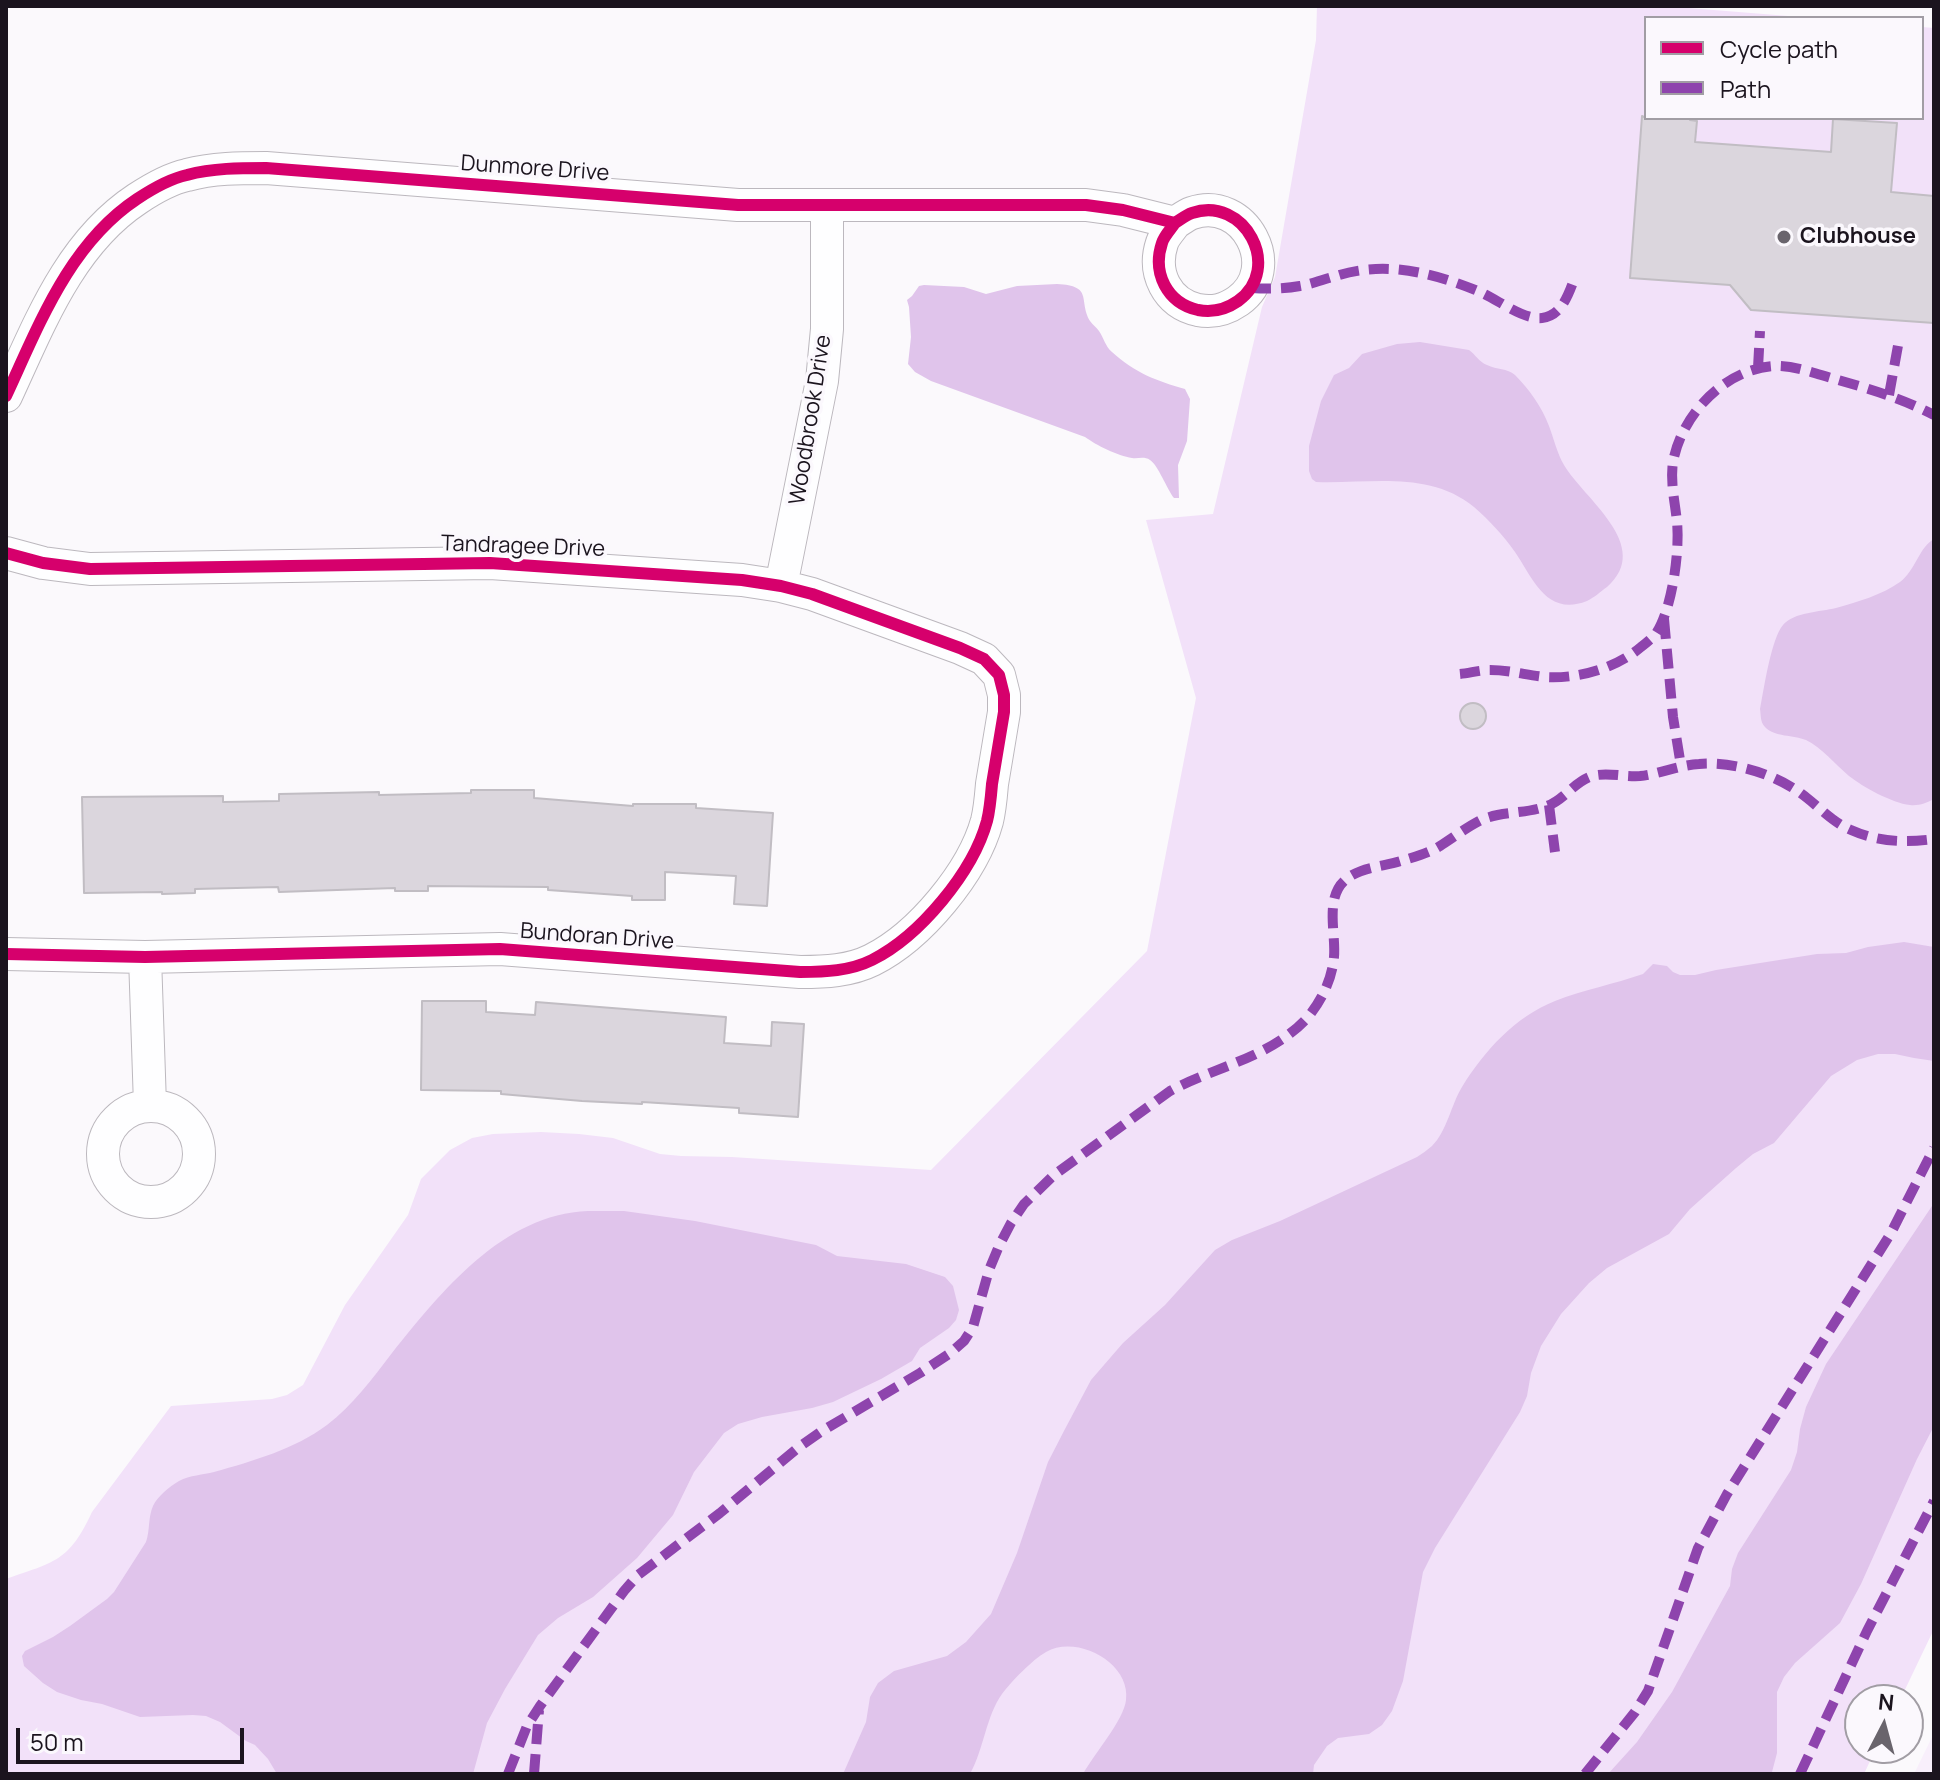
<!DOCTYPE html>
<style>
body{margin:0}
#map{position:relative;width:1940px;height:1780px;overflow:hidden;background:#fbf9fc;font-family:Manrope,sans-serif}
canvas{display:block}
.frame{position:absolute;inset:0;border:8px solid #1b141e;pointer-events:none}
.legend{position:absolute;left:1644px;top:16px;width:280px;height:104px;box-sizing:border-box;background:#fbf8fd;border:2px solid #a19da4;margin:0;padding:10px 14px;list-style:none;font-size:24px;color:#1b141e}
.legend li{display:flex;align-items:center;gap:16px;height:40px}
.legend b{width:40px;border:2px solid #a19da4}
.north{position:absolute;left:1844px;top:1684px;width:80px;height:80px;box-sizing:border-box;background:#fbf8fd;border:2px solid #a19da4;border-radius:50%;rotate:6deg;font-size:22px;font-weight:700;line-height:32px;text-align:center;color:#1b141e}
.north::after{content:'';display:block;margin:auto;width:28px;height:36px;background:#69646c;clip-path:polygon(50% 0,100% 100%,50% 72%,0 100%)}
.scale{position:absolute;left:16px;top:1728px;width:228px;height:36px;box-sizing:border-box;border:4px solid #1b141e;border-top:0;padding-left:10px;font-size:24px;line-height:28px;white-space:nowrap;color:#1b141e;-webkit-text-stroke:6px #fbf8fd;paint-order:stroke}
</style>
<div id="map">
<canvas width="1940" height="1780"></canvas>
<div class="frame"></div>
<ul class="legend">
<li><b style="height:10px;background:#d6006c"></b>Cycle path</li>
<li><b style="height:10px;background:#8e44ad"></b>Path</li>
</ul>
<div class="north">N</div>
<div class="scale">50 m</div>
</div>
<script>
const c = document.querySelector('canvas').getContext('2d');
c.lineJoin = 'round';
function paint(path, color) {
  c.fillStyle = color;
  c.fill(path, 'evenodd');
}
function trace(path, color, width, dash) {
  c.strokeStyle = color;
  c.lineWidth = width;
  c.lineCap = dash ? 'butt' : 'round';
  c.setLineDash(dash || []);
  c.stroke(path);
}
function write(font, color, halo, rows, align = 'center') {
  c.font = font + ' Manrope,sans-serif';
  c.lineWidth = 7;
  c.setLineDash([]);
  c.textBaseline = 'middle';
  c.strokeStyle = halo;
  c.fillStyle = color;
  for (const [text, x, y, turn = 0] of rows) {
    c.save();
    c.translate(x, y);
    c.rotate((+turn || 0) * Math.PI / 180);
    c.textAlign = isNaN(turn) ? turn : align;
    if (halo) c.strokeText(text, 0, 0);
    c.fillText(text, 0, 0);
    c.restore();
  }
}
const built = new Path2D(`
 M1934 1733V1774H1914Z`);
const green = new Path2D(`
 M1317 6H1664L1813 18H1646V118H1922V27L1934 28V1629L1900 1700H1860V1748H1876L1864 1774H6V1579C54 1562 69 1562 92 1512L171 1406 272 1399 287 1395 303 1385 345 1305 408 1215 421 1179 450 1150 472 1138 493 1134 541 1132 579 1134 613 1138 660 1154 681 1156 732 1157 931 1170 1147 951 1196 698 1146 520 1213 514 1262 307 1275 277 1316 40Z`);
const water = new Path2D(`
 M1057 284C1094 286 1078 300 1090 321 1093 325 1096 327 1099 331 1104 338 1105 346 1112 352 1135 373 1157 381 1185 389L1190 399 1187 441 1178 465 1179 498H1174C1167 489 1158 465 1150 460 1144 456 1138 459 1132 458 1118 456 1096 445 1085 437L931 381 915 372 908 364 911 337 909 307 907 300 912 296 919 286 924 285 964 287 986 294 1017 286Z
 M1420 342 1469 350C1476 355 1479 362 1487 365 1497 370 1507 368 1515 375 1529 389 1542 407 1549 426 1554 439 1557 453 1564 465 1584 499 1654 546 1607 587 1600 592 1595 597 1587 601 1546 617 1533 578 1515 552 1503 535 1490 521 1474 507 1429 470 1370 484 1316 482L1312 479 1309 471V446L1321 401 1334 375 1349 368 1362 354 1397 344Z
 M1934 539V799C1926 803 1919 806 1910 805 1892 803 1863 787 1849 776 1835 764 1822 748 1806 740 1794 735 1774 737 1765 727 1760 722 1761 715 1760 709 1764 689 1771 639 1783 625 1794 612 1820 612 1836 608 1857 602 1882 595 1900 582 1916 570 1919 547 1934 539Z
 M1904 942 1934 947V1061L1914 1058 1895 1054H1878L1857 1060 1831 1076 1774 1143 1753 1154 1736 1168 1690 1209 1669 1234 1607 1268 1589 1283 1561 1314 1541 1346 1531 1373 1527 1396 1520 1412 1435 1548 1423 1572 1403 1681 1392 1711 1382 1725 1369 1734 1338 1738 1327 1746 1314 1765 1313 1774H1083C1094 1754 1124 1720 1126 1700 1131 1663 1077 1634 1046 1652 1032 1660 1012 1681 1002 1694 986 1716 984 1749 970 1774H843L866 1722 870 1697 878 1683 894 1671 947 1656 966 1642 991 1614 1017 1553 1048 1462 1065 1429 1091 1380 1123 1343 1165 1305 1215 1250 1232 1240 1280 1221 1417 1157C1422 1154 1427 1150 1432 1146 1447 1131 1451 1105 1462 1087 1485 1050 1515 1017 1555 1001 1583 990 1614 984 1643 974L1653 964 1667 966 1673 972 1680 975H1695L1716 970 1817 954 1846 953 1868 947Z
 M1934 1203V1426L1917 1459 1861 1584 1840 1623 1795 1663 1784 1677 1777 1692V1753L1772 1772 1771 1774H1608L1637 1742 1672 1692 1730 1586 1732 1569 1738 1553 1791 1470 1797 1452 1800 1429 1806 1407 1826 1364Z
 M588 1211H624L695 1221 816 1245 837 1256 906 1264 945 1277 953 1286 959 1310 956 1320 949 1328 920 1348 912 1361 881 1379 833 1402 812 1408 762 1417 738 1424 724 1433 694 1472 673 1515 637 1558 593 1597 558 1618 538 1635 505 1689 487 1723 473 1774H277L268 1759 255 1745 246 1741 220 1722 206 1716 193 1715 140 1717 102 1704 81 1700 57 1692 43 1683 24 1666 22 1656 25 1651 53 1637 70 1626 107 1599 114 1592 146 1542C150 1531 148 1517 153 1506 157 1497 170 1486 179 1481 190 1475 203 1475 214 1472 253 1461 295 1449 327 1425 353 1405 372 1379 392 1353 441 1292 503 1214 588 1211Z`);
const building = new Path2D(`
 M1642 116 1646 118H1690V120L1697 121 1695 142 1831 152 1833 119 1897 123 1891 192 1934 196V323L1751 310 1730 285 1630 278Z
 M1460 716a13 13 0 1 1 26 0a13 13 0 1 1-26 0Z
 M471 790H534V798L633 806V804H696V808L773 813 767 906 734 904 736 876 665 872V900H632V896L548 890V887L428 886V891H395V888L279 892 278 887 195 889V893L162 894V892L84 893 82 797 223 796V802L279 801V794L379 792V795L471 793Z
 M422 1001H486V1012L535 1015 536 1002 726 1017 724 1043 771 1046 772 1022 804 1024 798 1117 739 1113V1108L642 1102V1104L582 1101 501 1094V1091L421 1090Z`);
const minor = new Path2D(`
 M6 396C39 325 69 244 137 199 152 189 169 179 187 175 213 168 240 168 266 168L738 205H1086L1123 210 1175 223C1180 220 1186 215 1192 213 1244 195 1284 268 1238 301 1225 310 1213 313 1198 310 1167 303 1152 273 1162 243 1164 236 1171 229 1175 223
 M6 553 43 563 90 569 490 563 742 580 781 586 812 594 960 648 984 659 999 675 1004 695V712C1000 736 996 760 992 784 991 796 990 809 987 821 973 872 920 936 872 960 850 971 825 972 800 972L500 949 145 957 6 954
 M781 586 822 381 827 329V206
 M145 957 150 1105
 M103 1154a48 48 0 1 1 96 0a48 48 0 1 1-96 0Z`);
const quiet = new Path2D(`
 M1251 288C1267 289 1284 289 1300 286 1312 284 1324 279 1336 276 1364 267 1393 267 1421 273 1441 277 1461 284 1480 292 1497 299 1523 320 1542 318 1562 316 1569 293 1575 277
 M1758 368 1760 331
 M1889 395 1899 340
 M1664 619 1673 717 1681 766
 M1460 674C1470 673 1480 670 1490 670 1509 670 1526 675 1545 677 1578 679 1615 669 1641 647 1645 644 1651 639 1655 635 1672 611 1680 551 1677 522 1675 502 1670 482 1673 462 1682 413 1727 367 1777 366 1795 366 1814 373 1831 378 1867 388 1901 398 1934 415
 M1549 805 1555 852
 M508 1774 527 1726 540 1706 624 1591 638 1575 720 1513 799 1447 822 1431 920 1373 949 1354 964 1341 973 1327 989 1270 999 1246 1011 1223 1024 1204 1054 1175 1170 1091C1216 1066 1271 1058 1308 1017 1322 1000 1332 979 1334 957 1336 934 1325 899 1344 881 1359 867 1382 867 1401 861 1414 857 1429 853 1440 846 1454 837 1467 827 1481 820 1502 811 1526 814 1547 806 1564 800 1574 782 1592 776 1608 772 1623 777 1640 776 1660 774 1679 765 1699 764 1735 761 1779 775 1807 798 1821 809 1834 823 1851 830 1878 842 1905 843 1934 839
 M534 1774 539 1710
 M1585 1774 1635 1712 1648 1691 1698 1548 1727 1494 1891 1233 1934 1148
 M1800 1774 1867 1631 1934 1501`);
const cycleway = new Path2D(`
 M6 396C39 325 69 244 137 199 152 189 169 179 187 175 213 168 240 168 266 168L738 205H1086L1123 210 1175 223C1180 220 1186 215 1192 213 1244 195 1284 268 1238 301 1225 310 1213 313 1198 310 1167 303 1152 273 1162 243 1164 236 1171 229 1175 223
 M6 553 43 563 90 569 490 563 742 580 781 586 812 594 960 648 984 659 999 675 1004 695V712C1000 736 996 760 992 784 991 796 990 809 987 821 973 872 920 936 872 960 850 971 825 972 800 972L500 949 145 957 6 954`);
const markers = [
 [1784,237,8,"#69646c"]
];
const streetNames = [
 ["Dunmore Drive",535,169,4],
 ["Woodbrook Drive",811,420,-81],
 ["Tandragee Drive",523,547,2],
 ["Bundoran Drive",597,937,4]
];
const poiNames = [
 ["Clubhouse",1800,237]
];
paint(built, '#f8effb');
paint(green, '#f2e1f9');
paint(water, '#e0c4eb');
paint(building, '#dbd6dd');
trace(building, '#c1bdc3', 2);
trace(minor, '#bcb8be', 34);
trace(minor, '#fefeff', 32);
trace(quiet, '#8e44ad', 10, [20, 10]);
trace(cycleway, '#d6006c', 12);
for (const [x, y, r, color] of markers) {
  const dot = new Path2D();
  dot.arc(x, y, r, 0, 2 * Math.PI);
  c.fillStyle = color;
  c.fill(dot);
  trace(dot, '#fbf8fd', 3);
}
write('22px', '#1b141e', '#fbf8fd', streetNames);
write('bold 22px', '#1b141e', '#fbf8fd', poiNames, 'left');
</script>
